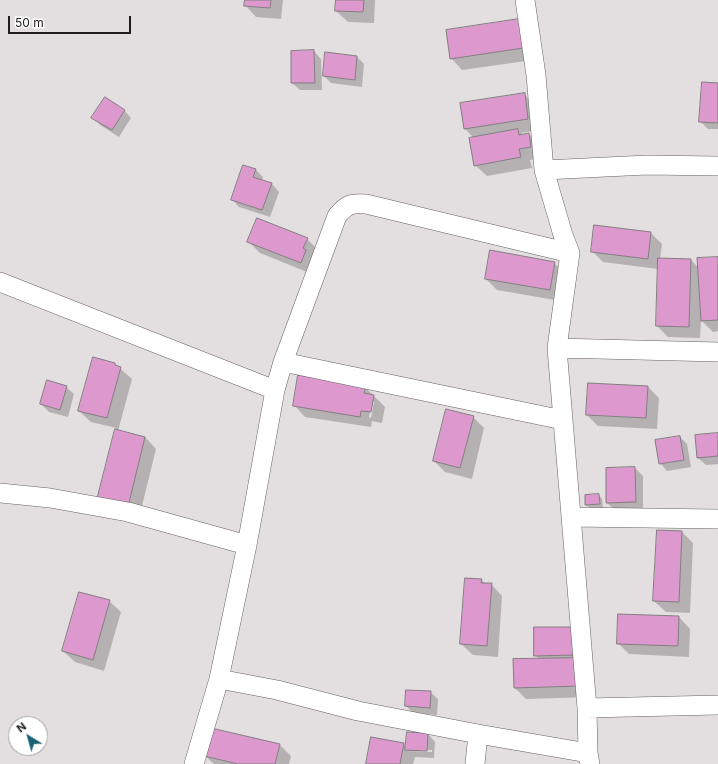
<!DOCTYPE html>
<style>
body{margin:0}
#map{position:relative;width:718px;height:764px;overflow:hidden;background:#e3dedf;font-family:Inter,sans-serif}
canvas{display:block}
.north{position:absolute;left:8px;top:716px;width:40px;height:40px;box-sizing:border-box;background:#fff;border:1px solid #a5a4a5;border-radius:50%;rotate:323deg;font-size:11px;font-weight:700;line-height:16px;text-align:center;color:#1e1c1d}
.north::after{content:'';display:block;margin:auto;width:14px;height:18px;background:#1a6371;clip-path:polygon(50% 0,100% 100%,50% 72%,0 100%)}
.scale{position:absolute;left:8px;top:16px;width:123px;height:18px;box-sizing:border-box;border:2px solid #1e1c1d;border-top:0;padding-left:5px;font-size:12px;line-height:14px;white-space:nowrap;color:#1e1c1d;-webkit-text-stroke:3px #fff;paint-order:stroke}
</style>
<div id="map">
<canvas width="718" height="764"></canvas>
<div class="north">N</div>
<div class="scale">50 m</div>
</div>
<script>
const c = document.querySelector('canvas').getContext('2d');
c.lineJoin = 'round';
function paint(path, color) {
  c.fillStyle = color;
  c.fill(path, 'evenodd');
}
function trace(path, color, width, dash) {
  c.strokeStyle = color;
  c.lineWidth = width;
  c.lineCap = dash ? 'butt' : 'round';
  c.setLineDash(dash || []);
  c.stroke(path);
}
const shadow = new Path2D(`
 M246 0H283L281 19 256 17 245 5Z
 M337 0H375L374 23 348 22 336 11Z
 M519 20 533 60 462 70 451 58Z
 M314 51 321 59 322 90H300L292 83Z
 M357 57 364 64 362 87 331 83 324 76Z
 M718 84V129H708L700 121Z
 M524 94 536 106 539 130 521 133 523 135 529 134 540 145 542 158 530 160 532 168 487 176 475 165 474 138 465 129Z
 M124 110 131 118 119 137 100 125 93 117Z
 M244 166 256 170 263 177 262 181 272 184 279 192 270 217 239 207 232 199Z
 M651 233 662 244 660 259 691 260 698 267 718 258V331L713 332 701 320 700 338 668 337 657 326 658 269 603 262 592 251Z
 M307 239 318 250 312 274 260 253 249 242Z
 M554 263 566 274 561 301 497 290 486 279Z
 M115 364 132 379 118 431 145 437 156 449 139 518 98 499 116 428 91 422 79 411Z
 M66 387 74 394 68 417 49 412 41 404Z
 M365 387 385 407 382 423 372 421 371 427 305 417 294 405ZM372 400 374 402 371 418 369 417Z
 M648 387 659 398 657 429 598 426 587 415Z
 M473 417 484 428 472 479 445 472 434 461Z
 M718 434V464L706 465 698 458 696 436Z
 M680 437 687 444 691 467 667 471 660 463Z
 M635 468 643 476V509L615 510 607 503V469Z
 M599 495 602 499 603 508H590L586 505Z
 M682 532 693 543 690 613 666 612 654 601Z
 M481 580 486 584H491L502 596 498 657 473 655 461 644Z
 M109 601 121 612 104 671 75 662 63 651Z
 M679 617 690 629 689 657 629 654 618 643Z
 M575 628 592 697 526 699 515 688 540 660 535 655Z
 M430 692 438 699 437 715 413 713 406 706Z
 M428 734 435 742 434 758 415 757 413 764H367L404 744 407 747ZM413 749 432 750V752L413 751Z
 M280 745 291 756 289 764H214L205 756Z`);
const building = new Path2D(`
 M245 0H271L270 8 244 6Z
 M336 0H364L363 12 335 11Z
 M519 19 523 48 450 59 446 30Z
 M314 50 315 83H291V51Z
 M325 52 357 56 355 80 323 76Z
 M702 82 718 83V123L699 122Z
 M525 93 528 119 464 129 460 103Z
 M105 97 125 110 112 130 91 118Z
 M518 129 519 135 529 133 531 147 519 149 521 157 474 166 469 138Z
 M243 165 256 169 253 177 272 183 262 210 231 200Z
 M257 218 308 238 303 248 306 250 301 263 247 242Z
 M594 225 651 232 648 259 591 252Z
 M490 250 555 262 550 290 485 279Z
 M718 257V320L701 321 697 258Z
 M658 258 691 259 689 327 656 326Z
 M93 357 115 363V365L121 367 107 418 78 411Z
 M298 375 366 386 364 393 374 395 371 412 361 411 360 417 293 406Z
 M47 380 67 386 60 410 40 404Z
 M588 383 648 386 646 418 586 415Z
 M446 409 474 416 460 468 433 461Z
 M115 429 145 437 128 507 97 500Z
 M718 433V456L697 458 695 435Z
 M680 436 684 460 659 464 655 440Z
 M635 467 636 502 606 503V468Z
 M599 494 600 504 585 505V495Z
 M657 530 682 531 679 602 653 601Z
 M465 578 482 579 481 583H492L487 646 460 644Z
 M79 592 110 600 93 660 62 651Z
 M618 614 679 616 678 646 617 644Z
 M534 627H575L576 655 534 656Z
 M580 658 581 686 514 688 513 659Z
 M406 690 431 691 430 708 405 706Z
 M211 728 280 744 275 764H238L204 756Z
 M407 732 428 733 427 751 405 750Z
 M371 737 404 743 400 764H366Z`);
const minor = new Path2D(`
 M525 0 536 75 544 170 563 235 570 253 557 348 587 708 588 753 590 764
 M544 170 647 165 718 166
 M0 282 275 390
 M557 348 718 352
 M283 362 563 420
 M0 493 50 498 128 512 247 545
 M571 517 718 519
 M219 679 277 690 358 711 478 734
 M587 708 718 705
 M194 764 219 679 247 545 275 390 283 362 337 216C347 204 351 203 366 204L570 253
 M475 764 478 734 588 753`);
paint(shadow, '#0003');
paint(building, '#dd98cd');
trace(building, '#827e81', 1);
trace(minor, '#666162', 20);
trace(minor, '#fff', 19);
</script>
